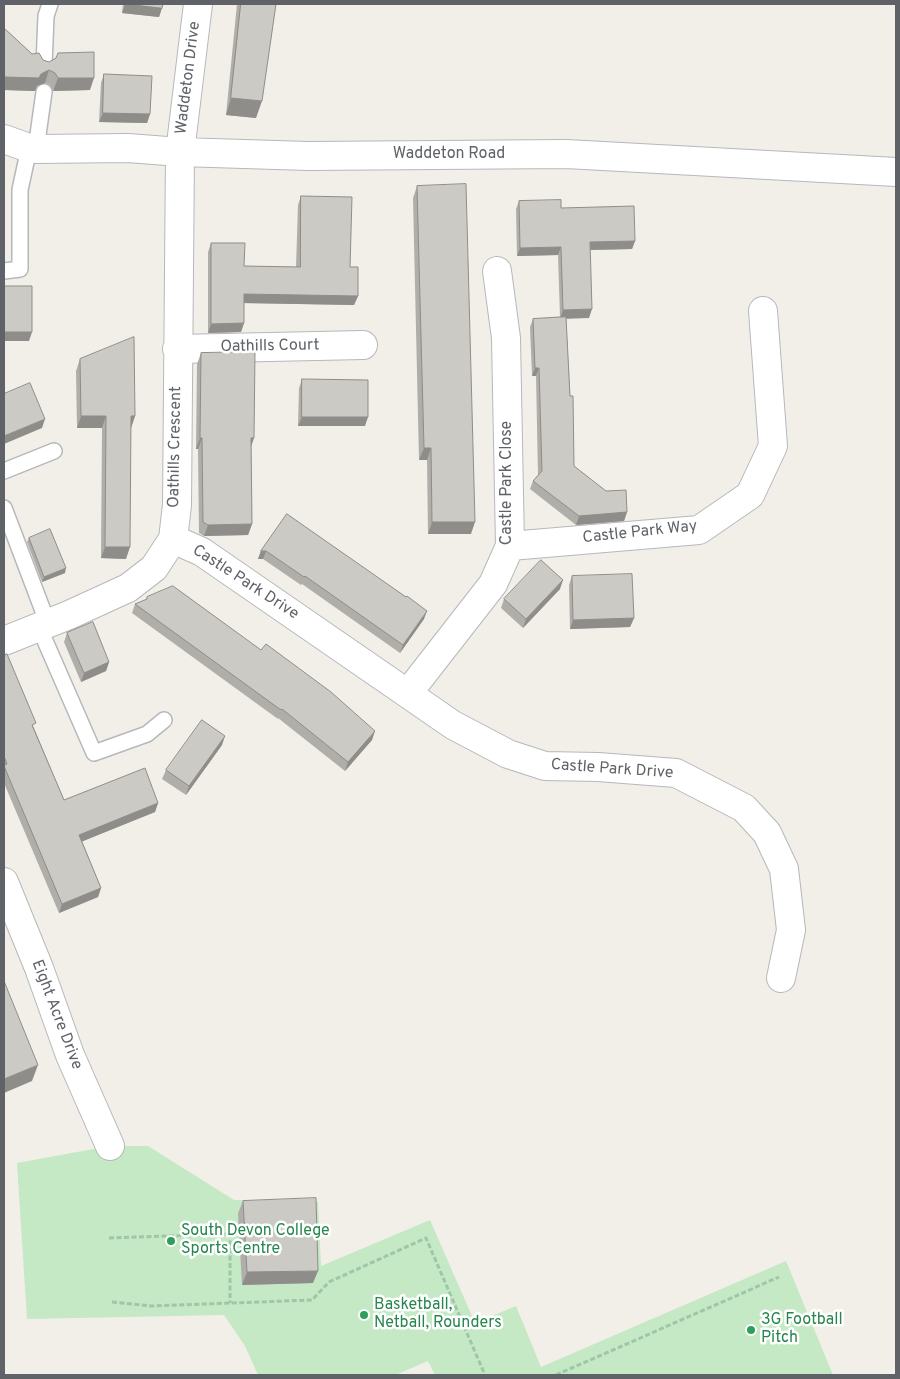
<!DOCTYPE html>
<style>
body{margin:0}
#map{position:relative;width:900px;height:1379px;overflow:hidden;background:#f1efe8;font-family:Overpass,sans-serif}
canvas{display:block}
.frame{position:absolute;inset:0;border:5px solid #5f6368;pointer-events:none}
</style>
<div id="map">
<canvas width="900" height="1379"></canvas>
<div class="frame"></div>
</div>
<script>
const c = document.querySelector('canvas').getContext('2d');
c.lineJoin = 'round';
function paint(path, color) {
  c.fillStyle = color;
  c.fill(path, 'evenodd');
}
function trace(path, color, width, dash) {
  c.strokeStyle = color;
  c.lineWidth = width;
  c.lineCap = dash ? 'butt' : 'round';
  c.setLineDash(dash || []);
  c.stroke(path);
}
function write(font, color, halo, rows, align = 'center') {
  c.font = font + ' Overpass,sans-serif';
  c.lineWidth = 5;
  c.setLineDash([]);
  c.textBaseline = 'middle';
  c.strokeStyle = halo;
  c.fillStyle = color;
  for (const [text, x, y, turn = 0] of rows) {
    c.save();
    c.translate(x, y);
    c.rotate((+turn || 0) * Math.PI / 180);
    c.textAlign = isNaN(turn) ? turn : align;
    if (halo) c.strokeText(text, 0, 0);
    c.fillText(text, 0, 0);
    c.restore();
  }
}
const green = new Path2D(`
 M110 1146H148L234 1200 318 1202 321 1266 430 1220 475 1323 516 1306 541 1367 786 1261 833 1375H435L428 1361 395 1375H258L245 1346 224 1315 27 1319 17 1163Z`);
const path = new Path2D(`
 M109 1238 230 1234V1303
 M112 1302 151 1306 312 1300 329 1282 426 1238 485 1375
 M556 1375 779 1277`);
const service = new Path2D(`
 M44 65 46 16 50 4
 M36 149 44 92
 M4 271 20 269V190L29 148
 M4 471 54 451
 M4 508 48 624
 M39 627 94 753 147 734 164 720`);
const minor = new Path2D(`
 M4 139 29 148 36 149 128 148 180 152 308 156 566 154 896 172
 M177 349 363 345
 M173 539 202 552 453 725 508 754 545 766 598 767 676 773 744 808 767 833 784 869 791 930 781 978
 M510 546 699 530 750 495 773 446 763 311
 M4 641 69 615 128 588 154 568 173 539 177 505 180 152 198 4
 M408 693 493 584 510 546 506 338 497 271
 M4 882 39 968 70 1055 110 1146`);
const wall = new Path2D(`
 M123 4H163L159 17 122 13Z
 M237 4H276L256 118 226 115Z
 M4 28 32 54 90 90 53 91 50 85 45 83 37 86 35 91 4 90Z
 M104 74 150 114 147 123 99 122 101 83Z
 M417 186 471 534H428L427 460H419L413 198Z
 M301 196 350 267 358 296 354 305 244 303V323L241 332 208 333V252L211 243 244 266 296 267 298 205Z
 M519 201 561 208 635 241 632 249 590 250 589 318H566L574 466 627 512 624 521 576 525 530 489 533 481 538 475 536 376H532L530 327 533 319 560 317 558 255 517 256 516 209Z
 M201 353 251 446 252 524 248 535 204 536 199 533 198 449H196L197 364Z
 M80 359 135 416 131 428 126 559 101 558 102 428H77L76 371Z
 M302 379 365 426H298L299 388Z
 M287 514 424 619 400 653 302 584 301 585 263 559H258L261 551Z
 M29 538 65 573 42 582 27 542Z
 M572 576 634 618 630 627 570 629 569 585Z
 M560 589 523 628 501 608 504 599Z
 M147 597 372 740 345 771 278 718V719L132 613 135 604 146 600Z
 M67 633 109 662 106 671 81 682 64 642Z
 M4 656 64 800 158 803 155 812 82 841 101 888 98 897 59 913 4 783Z
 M222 745 186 795 162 779 166 770Z
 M243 1201 313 1283 242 1285 238 1213Z`);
const shadedWall = new Path2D(`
 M125 4 162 8 159 17 122 13Z
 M49 70 45 83 37 86 35 91 4 90V77L41 74Z
 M58 78H94L90 90 53 91Z
 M231 98 262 101 256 118 226 115Z
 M103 113 150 114 147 123 99 122Z
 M635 241 632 249 587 250 590 242Z
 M561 247 558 255 517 256 520 248Z
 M244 294 358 296 354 305 241 303Z
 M592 309 589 318 560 319 563 310Z
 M244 323 241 332 208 333 211 324Z
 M4 332H32L29 341H4Z
 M535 368H539L536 376H532Z
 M81 416H106L102 428H77Z
 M131 416H135L131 428Z
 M302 417H368L365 426H298Z
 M45 419 42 428 4 444V436Z
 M200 438H202L198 449H196Z
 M251 438H254L250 450Z
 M424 448H431L427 460H419Z
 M627 512 624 521 576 525 579 516Z
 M432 522H475L471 534H428Z
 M252 524 248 535 204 536 208 525Z
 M105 547H130L126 559 101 558Z
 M261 551H266L263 559H258Z
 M66 568 65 573 42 582 44 577Z
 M563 580 560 589 523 628 526 619Z
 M427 611 424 619 400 653 403 645Z
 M634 618 630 627 570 629 573 620Z
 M109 662 106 671 81 682 84 673Z
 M375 731 372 740 345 771 348 762Z
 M225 736 222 745 186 795 189 786Z
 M158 803 155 812 76 844 79 835Z
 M101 888 98 897 59 913 62 904Z
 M38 1065 32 1081 4 1093V1079Z
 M318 1271 313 1283 242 1285 247 1272Z`);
const building = new Path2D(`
 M126 4H163L162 8Z
 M241 4H276L262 101 231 98Z
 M4 28 32 54 39 53 43 60 49 62 56 58 58 53 94 52V78H58L55 73 49 70 41 74 39 78 4 77Z
 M104 74 152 76 150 114 103 113Z
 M466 184 475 522H432L431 448H424L417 186Z
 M301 196 352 197 350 267H358V296L244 294V323L211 324V243H245L244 266 300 267Z
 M561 200V208L634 206 635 241 590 242 592 309 563 310 561 247 520 248 519 201Z
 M4 286H32V332H4Z
 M566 317 570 396H573L574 466 606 491 626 490 627 512 579 516 533 481 542 471 539 368H535L533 319Z
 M134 337 135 416H131L130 547H105L106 416H81L80 359Z
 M255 352 254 438H251L252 524 208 525 203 522 202 438H200L201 353Z
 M302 379 368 380V417H302Z
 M30 383 45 419 4 436V394Z
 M287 514 406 597 407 596 427 611 403 645 305 576 304 577 266 551H261Z
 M50 529 66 568 44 577 29 538Z
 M541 560 563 580 526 619 504 599Z
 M632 574 634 618 573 620 572 576Z
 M173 586 261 650 266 644 331 692 375 731 348 762 282 709 281 710 135 604 147 599V597Z
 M93 622 109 662 84 673 67 633Z
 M7 654 36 723 32 725 64 800 145 768 158 803 79 835 101 888 62 904 4 766V765L7 764 4 756V656Z
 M202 720 225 736 189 786 166 770Z
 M4 981 38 1065 4 1079Z
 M316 1198 318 1271 247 1272 243 1201Z`);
const markers = [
 [171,1241,5,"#2e9e5b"],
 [364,1315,5,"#2e9e5b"],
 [751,1330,5,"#2e9e5b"]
];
const streetNames = [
 ["Waddeton Drive",189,78,-83],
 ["Waddeton Road",449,155],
 ["Oathills Court",270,347,-1],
 ["Oathills Crescent",176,447,-89],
 ["Castle Park Close",508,483,-90],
 ["Castle Park Way",640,533,-6],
 ["Castle Park Drive",245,583,33],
 ["Castle Park Drive",612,770,4],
 ["Eight Acre Drive",56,1015,69]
];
const leisureNames = [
 ["South Devon College",181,1232],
 ["Sports Centre",181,1250],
 ["Basketball,",374,1306],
 ["Netball, Rounders",374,1324],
 ["3G Football",761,1321],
 ["Pitch",761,1339]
];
paint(green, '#c5e8c5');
trace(service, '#b5b8bc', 18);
trace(minor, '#b5b8bc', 30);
trace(path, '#9cc7a9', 3, [5, 2.5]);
trace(service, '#fff', 15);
trace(minor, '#fff', 28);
paint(wall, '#afaea9');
paint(shadedWall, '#8f8d8a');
paint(building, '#cccac5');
trace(building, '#8f8d8a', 1);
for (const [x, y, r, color] of markers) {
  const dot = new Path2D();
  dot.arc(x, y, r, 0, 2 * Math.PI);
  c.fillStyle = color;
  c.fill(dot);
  trace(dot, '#fff', 2);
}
write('16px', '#5f6368', '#fff', streetNames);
write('16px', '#27864d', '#fff', leisureNames, 'left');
</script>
